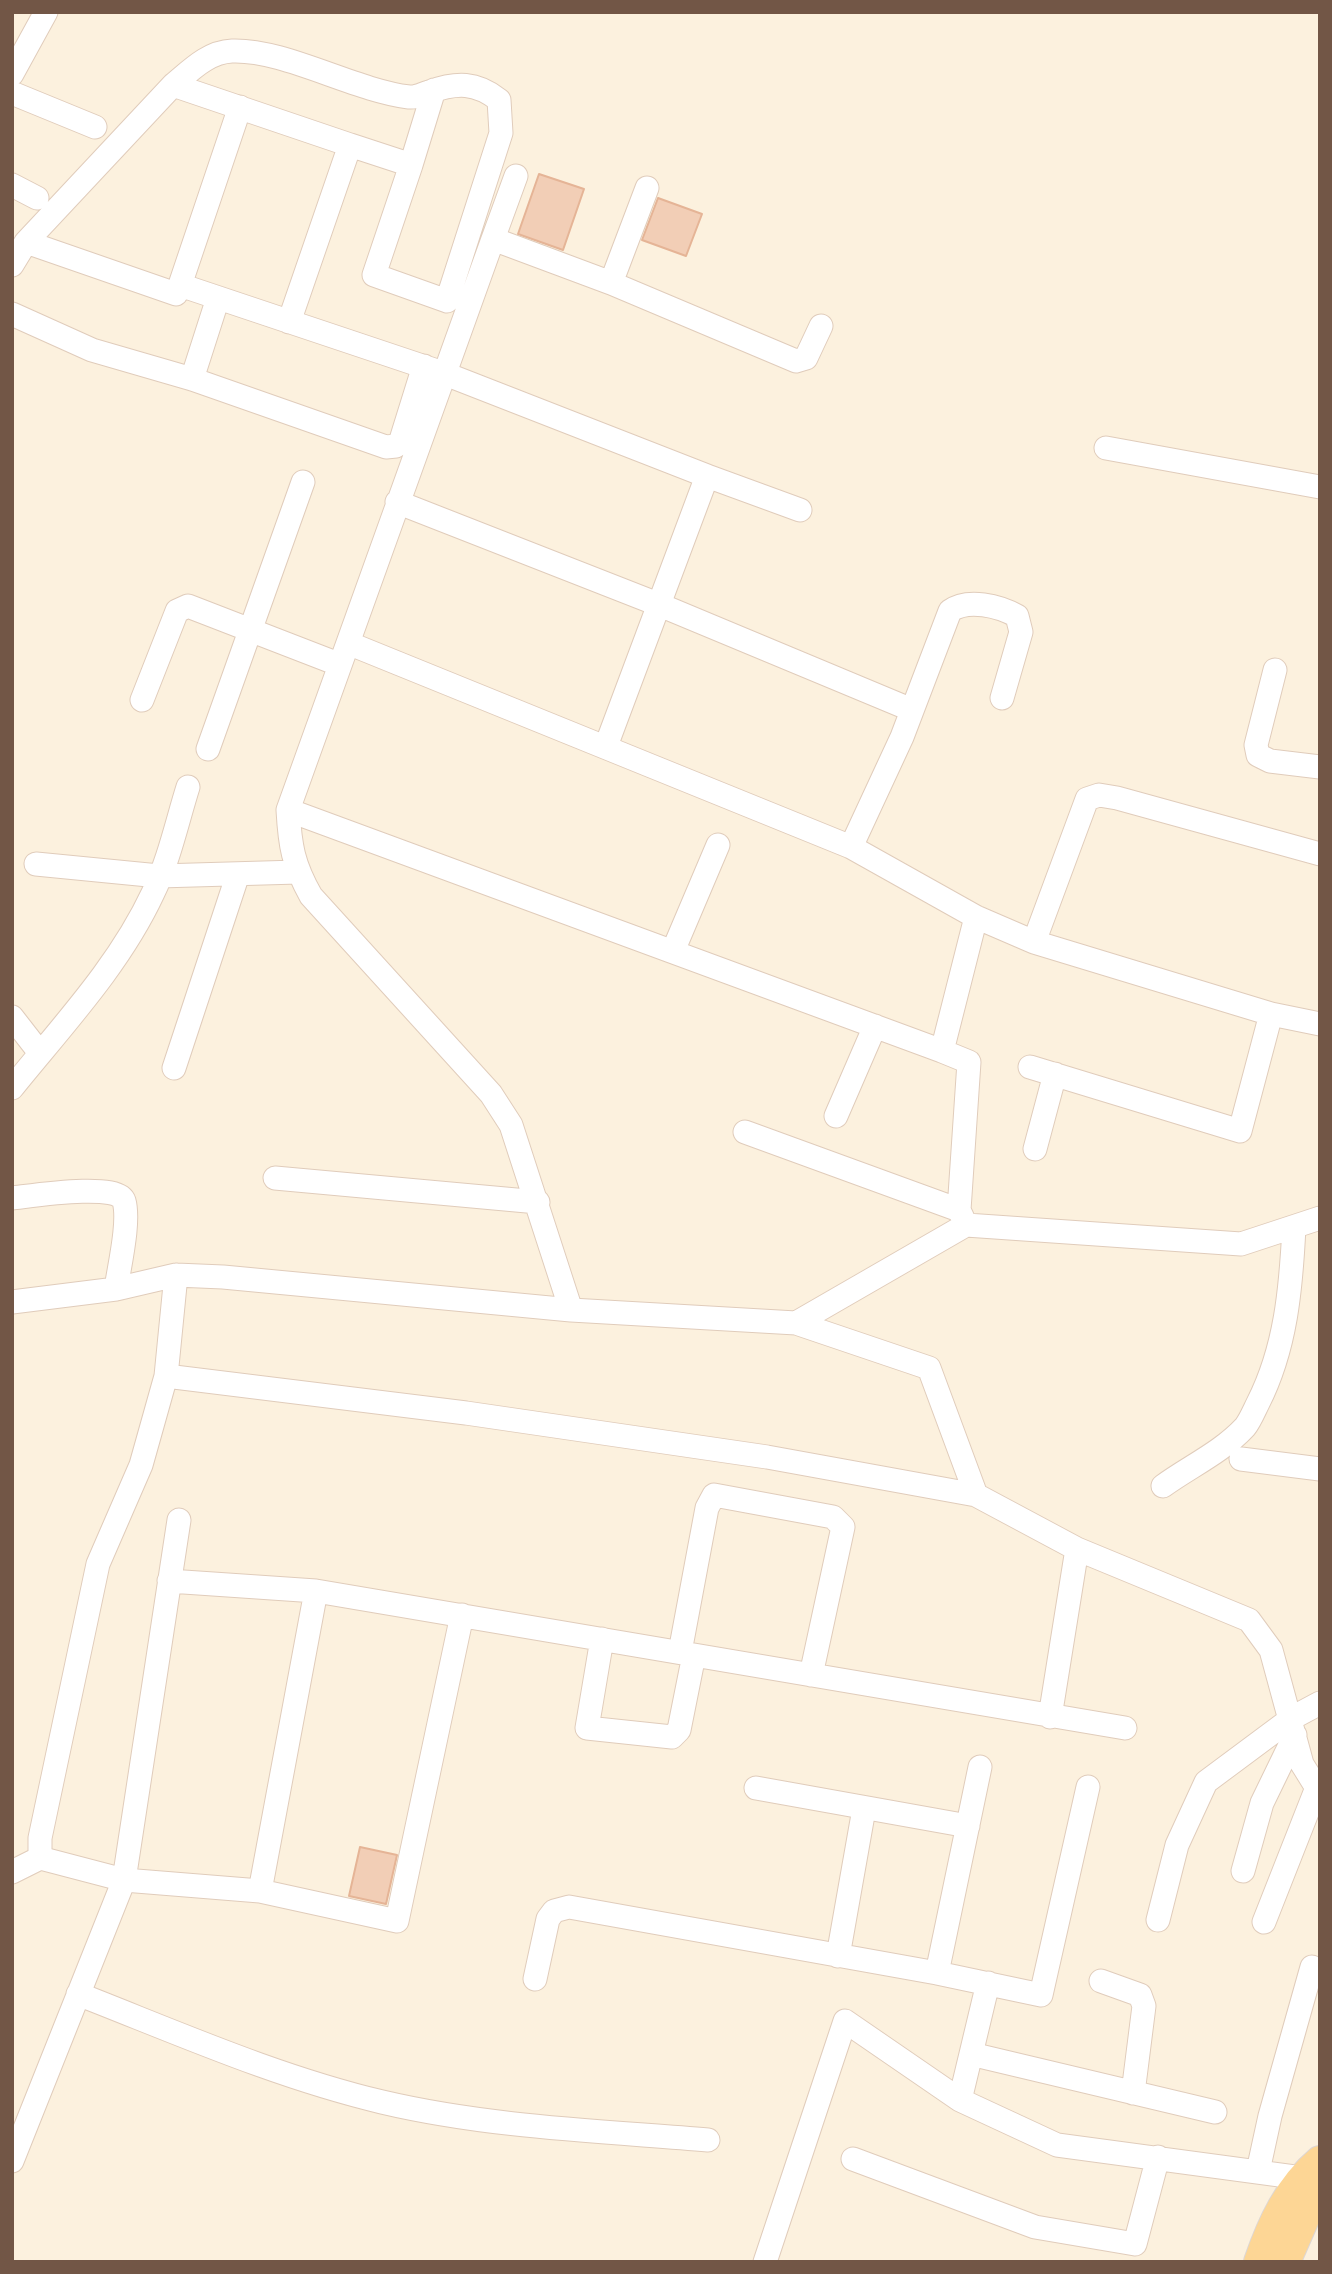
<!DOCTYPE html>
<style>
body{margin:0}
#map{position:relative;width:1332px;height:2274px;overflow:hidden;background:#fcf1de;font-family:Ubuntu,sans-serif}
canvas{display:block}
.frame{position:absolute;inset:0;border:14px solid #725646;pointer-events:none}
</style>
<div id="map">
<canvas width="1332" height="2274"></canvas>
<div class="frame"></div>
</div>
<script>
const c = document.querySelector('canvas').getContext('2d');
c.lineJoin = 'round';
function paint(path, color) {
  c.fillStyle = color;
  c.fill(path, 'evenodd');
}
function trace(path, color, width, dash) {
  c.strokeStyle = color;
  c.lineWidth = width;
  c.lineCap = dash ? 'butt' : 'round';
  c.setLineDash(dash || []);
  c.stroke(path);
}
const building = new Path2D(`
 M539 174 584 189 563 250 518 234Z
 M658 198 702 214 686 256 642 240Z
 M360 1847 397 1855 386 1904 349 1896Z`);
const minor = new Path2D(`
 M12 74 46 12
 M173 85C191 70 208 52 232 51 284 49 353 90 409 97 416 98 422 94 429 92 457 82 476 82 499 100L501 133 447 301 374 275 411 165
 M12 93 95 127
 M12 185 37 198
 M493 239 516 176
 M26 242 176 294 180 285 443 373 707 476 606 746
 M12 265 26 242 173 85 350 145
 M611 283 647 188
 M180 285 240 107
 M12 314 92 350 192 379 386 447 396 446 401 440 424 366
 M289 322 350 145 411 165 434 90
 M192 379 218 298
 M1106 448 1320 487
 M707 476 800 510
 M397 502 660 605 912 710
 M348 643 851 847 976 917 1034 942 1271 1014 1320 1024
 M1275 670 1256 745 1258 755 1270 761 1320 767
 M142 700 177 611 188 606 338 664
 M208 749 303 482
 M288 810 942 1051
 M851 847 902 737 950 611C968 598 999 606 1017 616L1021 632 1002 698
 M36 864 159 876 298 872
 M1034 942 1087 799 1099 795 1117 798 1320 854
 M673 951 718 845
 M12 1017 40 1053
 M1030 1067 1240 1131 1271 1014
 M174 1068 238 874
 M12 1088C62 1026 119 966 153 893 169 860 177 822 188 787
 M836 1116 875 1026
 M745 1132 959 1210
 M1035 1149 1055 1074
 M275 1178 538 1202
 M12 1198C31 1196 118 1182 124 1201 130 1222 119 1267 116 1289
 M966 1225 959 1210 969 1062 942 1051 976 917
 M12 1302 116 1289 176 1275 223 1277 571 1310 796 1323 966 1225 1241 1244 1320 1218
 M571 1310 511 1125 491 1094 311 896C293 864 290 846 288 810L493 239 611 283 796 361 806 358 821 326
 M796 1323 929 1368 976 1495
 M166 1376 466 1413 767 1457 976 1495 1077 1549 1249 1620 1271 1650 1302 1764 1320 1793
 M1241 1459 1320 1469
 M1163 1486C1189 1467 1222 1452 1245 1427 1250 1421 1254 1411 1258 1403 1286 1348 1291 1288 1294 1227
 M179 1520 124 1880 260 1891 397 1921 462 1615
 M169 1581 316 1591 1125 1728
 M602 1639 587 1728 672 1737 679 1730 694 1655
 M680 1652 707 1508 714 1495 833 1517 843 1527 811 1675
 M1050 1717 1077 1549
 M756 1788 968 1826
 M1243 1871 1262 1803 1295 1735
 M12 1872 40 1858
 M260 1891 316 1591
 M1158 1920 1177 1845 1206 1782 1292 1718 1320 1703
 M1264 1922 1316 1790
 M838 1956 864 1809
 M937 1973 980 1767
 M535 1979 548 1919 554 1911 569 1907 937 1973 1041 1995 1088 1787
 M1101 1981 1140 1995 1144 2006 1133 2093
 M78 1994C178 2033 277 2077 382 2102 488 2127 600 2131 708 2140
 M971 2054 1215 2112
 M960 2100 988 1983
 M853 2159 1035 2227 1135 2244 1158 2157
 M12 2161 124 1880 40 1858V1838L98 1564 141 1465 166 1376 176 1275
 M1258 2171 1270 2116 1312 1967
 M765 2262 845 2021 960 2100 1057 2145 1317 2180`);
const major = new Path2D(`
 M1259 2262C1272 2224 1289 2187 1320 2161
 M1285 2262 1310 2205 1320 2196`);
paint(building, '#f2ceb6');
trace(building, '#e5b496', 2);
trace(minor, '#e0ccbb', 25);
trace(major, '#ddd6d3', 32);
trace(minor, '#fff', 23);
trace(major, '#fdd695', 30);
</script>
